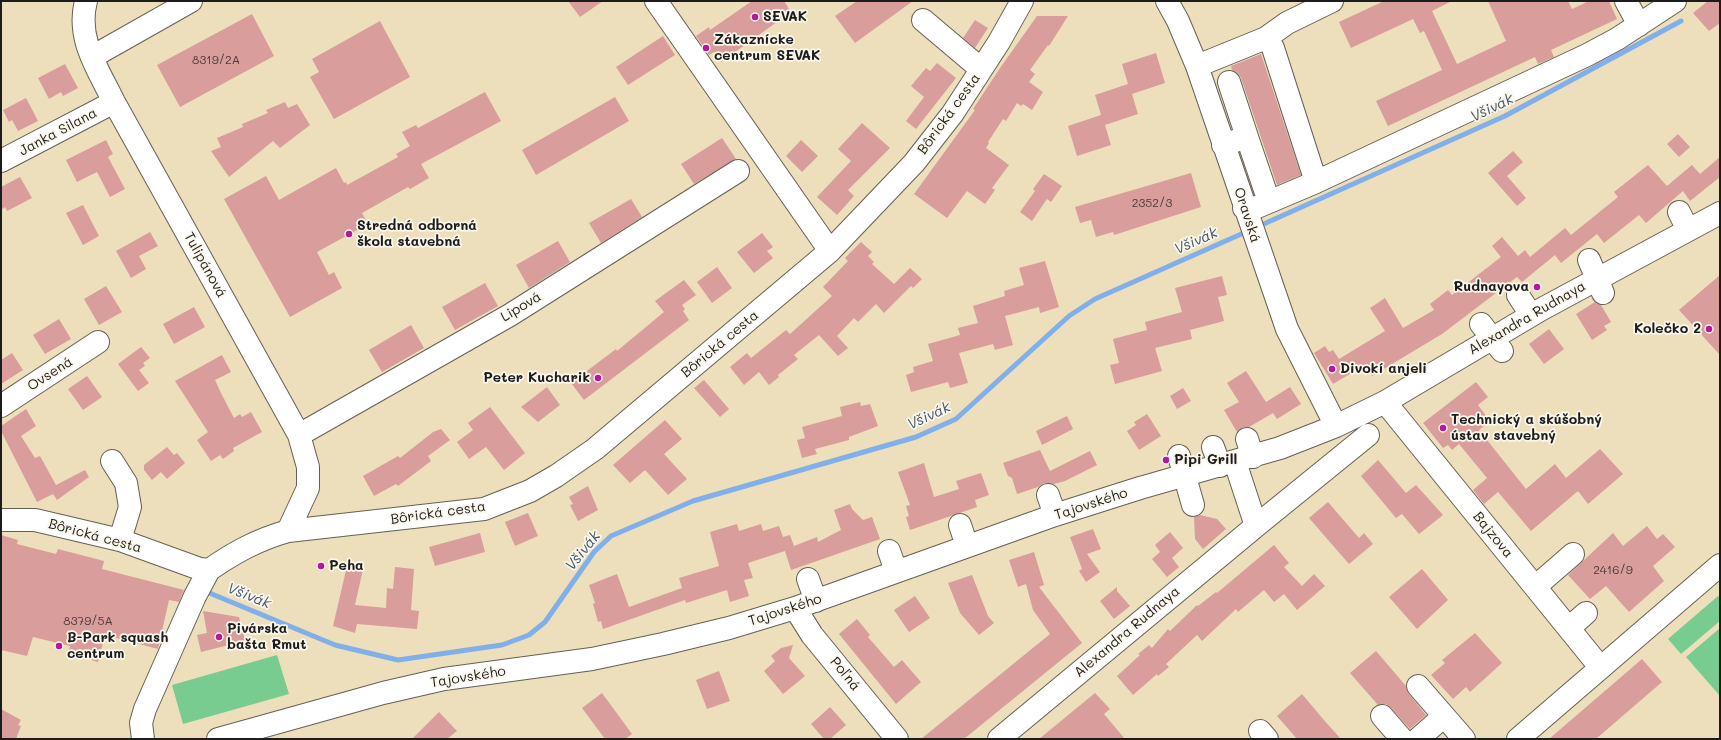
<!DOCTYPE html>
<meta charset="utf-8">
<style>
body{margin:0}
#map{position:relative;width:1721px;height:740px;overflow:hidden;background:#eddfbc;font-family:Mali,sans-serif}
canvas{display:block}
.frame{position:absolute;inset:0;border:2px solid #1c1c1c;pointer-events:none}
</style>
<div id="map">
<canvas width="1721" height="740"></canvas>
<div class="frame"></div>
</div>
<script>
const c = document.querySelector('canvas').getContext('2d');
c.lineJoin = 'round';
function paint(path, color) {
  c.fillStyle = color;
  c.fill(path, 'evenodd');
}
function trace(path, color, width, dash) {
  c.strokeStyle = color;
  c.lineWidth = width;
  c.lineCap = dash ? 'butt' : 'round';
  c.setLineDash(dash || []);
  c.stroke(path);
}
function write(font, color, halo, rows, align = 'center') {
  c.font = font + ' Mali,sans-serif';
  c.lineWidth = 3.5;
  c.setLineDash([]);
  c.textBaseline = 'middle';
  c.strokeStyle = halo;
  c.fillStyle = color;
  for (const [text, x, y, turn = 0] of rows) {
    c.save();
    c.translate(x, y);
    c.rotate((+turn || 0) * Math.PI / 180);
    c.textAlign = isNaN(turn) ? turn : align;
    if (halo) c.strokeText(text, 0, 0);
    c.fillText(text, 0, 0);
    c.restore();
  }
}
const green = new Path2D(`
 M1718 596 1720 598V621L1681 654 1668 639Z
 M1720 628V696L1686 657Z
 M277 655 289 694 183 724 172 685Z`);
const stream = new Path2D(`
 M1257 227 1505 116 1681 21
 M207 592 335 645 398 660 502 645 529 635 545 622 594 552 611 536 693 501 916 437 956 419 1069 316 1095 299 1248 231`);
const building = new Path2D(`
 M568 1H603L580 17Z
 M752 1H784L791 12 721 62 714 52 709 55 696 36 709 27 710 30Z
 M857 1H913L855 43 835 16Z
 M1384 1H1452L1432 11 1457 64 1506 41 1488 1H1568L1572 9 1589 1H1609L1617 19 1551 50 1554 57 1538 64 1535 57 1388 126 1376 101 1442 70 1424 31 1420 33 1413 19 1351 48 1339 22Z
 M1708 1H1720V23L1709 31 1693 13Z
 M252 14 274 56 180 107 157 65Z
 M1037 16H1068L1049 46 1048 45 1030 70 1035 74 1029 82 1043 92 1032 110 1023 104 1021 106 1017 103 1006 121 1003 119 988 142 989 143 986 148 1009 165 992 188 995 190 985 204 967 191 947 218 914 194 975 110 973 109 1000 68Z
 M975 20 988 28 975 48 963 38Z
 M380 21 410 77 334 119 310 77 319 72 312 59Z
 M663 36 675 55 628 85 616 67Z
 M1156 53 1165 83 1132 94 1138 114 1105 125 1111 145 1077 156 1068 126 1101 115 1095 95 1128 84 1122 64Z
 M1261 54 1301 175 1277 185 1241 78 1238 73 1232 70 1231 66Z
 M937 63 956 78 916 129 906 121 924 97 911 86 926 68 930 71Z
 M65 64 78 88 63 96 61 92 49 99 38 78Z
 M485 92 501 121 421 164 429 178 410 189 408 187 362 213 368 224 317 252 329 275 334 272 342 288 290 317 224 199 266 176 279 200 336 168 344 183 346 182 347 185 398 157 396 154 410 146 402 132 416 125 418 128Z
 M615 97 629 121 536 175 522 150Z
 M26 98 38 121 18 131 12 120 9 122 3 110Z
 M285 102 288 108 297 104 310 125 280 148 273 141 229 177 211 151 221 147 217 138 243 127 242 124 268 113 266 110Z
 M862 123 890 148 848 190 854 196 837 215 817 197 851 161 838 149Z
 M1678 134 1690 147 1679 157 1667 144Z
 M722 138 736 159 694 184 681 164Z
 M106 140 113 154 108 157 125 189 110 197 97 172 77 182 66 160Z
 M801 140 818 156 802 172 786 156Z
 M1513 151 1523 162 1507 176 1526 198 1517 206 1488 173Z
 M1720 157V177L1690 201 1683 191 1646 223 1639 215 1604 243 1597 234 1561 263 1555 255 1522 282 1517 277 1442 334 1372 376 1365 365 1333 384 1314 353 1325 346 1329 352 1333 350 1339 359 1385 331 1370 308 1385 298 1403 328 1434 310 1430 304 1448 290 1452 295 1501 257 1492 246 1502 237 1518 256 1525 250 1530 257 1565 228 1571 235 1618 197 1614 192 1648 165 1667 186 1692 165 1700 174Z
 M1191 173 1201 207 1114 235 1113 232 1096 237 1091 220 1080 223 1075 207Z
 M1044 174 1062 186 1051 202 1047 199 1032 221 1020 212 1035 191 1033 189Z
 M20 177 32 198 7 211 5 207 1 210V187Z
 M631 199 642 217 601 243 589 223Z
 M83 205 99 236 83 245 66 213Z
 M150 232 158 246 139 256 146 269 131 278 116 251Z
 M762 233 773 247 767 251 773 258 754 273 737 252Z
 M558 241 570 262 529 288 516 265Z
 M861 242 872 252 868 256 874 262 872 264 894 284 910 268 922 279 913 288 911 286 884 313 876 304 858 322 854 318 837 336 848 348 838 356 819 335 794 355 798 359 778 375 779 377 769 385 759 372 744 385 730 367 747 353 751 358 786 330 790 334 832 296 823 287 848 261 845 258Z
 M1045 261 1059 307 1040 313 1039 307 1005 316 1013 345 995 350 993 344 959 353 968 383 950 388 948 382 911 392 906 375 914 372 913 367 933 361 928 344 960 335 958 328 978 323 973 306 1005 296 1004 291 1024 285 1019 268Z
 M717 267 732 288 712 303 697 282Z
 M1720 275V355L1679 310Z
 M1222 276 1227 295 1218 297 1224 321 1190 330 1192 339 1155 348 1162 371 1115 384 1110 365 1119 363 1113 339 1147 330 1145 322 1182 312 1175 288Z
 M684 280 696 295 682 305 685 309 683 311 689 320 584 400 571 383 616 349 617 351 664 312 655 301Z
 M485 283 498 306 455 330 442 307Z
 M106 286 122 312 99 325 84 299Z
 M1595 302 1601 305 1611 322 1604 326 1607 330 1592 340 1576 314Z
 M194 307 205 327 174 344 163 324Z
 M59 319 71 339 45 354 33 335Z
 M411 325 424 348 382 372 369 350Z
 M1549 329 1564 349 1544 364 1529 344Z
 M141 347 150 358 143 363 145 366 139 370 149 383 138 391 118 364Z
 M12 353 23 370 1 384V360Z
 M222 355 231 372 215 380 221 393 234 418 240 414 242 417 251 412 262 432 233 448 234 451 223 459 220 455 211 461 197 440 208 432 175 381Z
 M1246 371 1266 402 1290 387 1301 404 1277 419 1273 413 1249 427H1243L1237 432 1224 410 1239 402 1227 383Z
 M87 376 102 397 83 410 68 389Z
 M704 380 729 409 720 417 694 388Z
 M1476 382 1488 397 1478 405 1490 421 1479 430 1526 489 1555 464 1566 478 1600 449 1623 474 1588 504 1578 491 1531 531 1498 492 1484 504 1473 490 1487 478 1459 444 1452 450 1448 445 1443 448 1423 423Z
 M547 387 560 405 538 422 521 407Z
 M1183 388 1191 401 1177 409 1170 396Z
 M860 402 861 406 870 404 878 426 849 437V440L815 449 817 454 802 458 797 440 805 438 802 427 842 416 840 407Z
 M490 407 525 453 504 470 486 447 469 459 457 442 473 430 468 423Z
 M26 409 36 426 21 436 35 458 40 456 56 485 85 470 89 477 57 500 53 494 37 502 1 431V426Z
 M1147 414 1161 436 1139 450 1127 431 1136 425 1134 422Z
 M1067 416 1073 429 1042 445 1036 431Z
 M665 420 682 439 664 454 687 479 668 495 645 470 630 483 613 465Z
 M441 429 450 440 428 456 431 461 398 486 396 484 374 496 363 476 398 456 400 458 433 432Z
 M167 447 174 455 177 453 185 463 167 479 161 472 152 480 144 470V465Z
 M1040 450 1050 471 1090 451 1097 465 1065 481 1054 484 1044 483 1038 487 1017 494 1012 478 1008 476 1003 463Z
 M1378 460 1406 493 1416 485 1443 515 1419 534 1402 514 1396 518 1361 476Z
 M924 463 934 497 959 489 956 481 981 473 989 495 975 500 977 507 910 530 906 517 909 516 906 506 910 505 898 472Z
 M588 486 598 510 578 521 570 505 573 504 569 497Z
 M1328 502 1359 538 1364 533 1373 544 1349 564 1309 518Z
 M850 504 852 509 863 520 872 517 880 539 791 570 785 551 748 563 753 578 744 580 749 596 730 602 727 590 686 603 685 600 603 629 601 621 598 622 593 604 595 603 589 585 617 574 629 607 682 588 679 578 719 566 710 532 737 524 739 531 761 524 763 531 779 526 783 537 790 535 794 546 817 537 818 542 841 530 834 510Z
 M528 513 538 536 515 546 505 522Z
 M1200 515 1217 519 1226 529 1203 549 1195 539 1194 517Z
 M1647 526 1657 539 1663 534 1675 547 1653 566 1664 581 1629 612 1606 586 1590 599 1568 575 1613 533 1623 546Z
 M1093 529 1101 549 1087 554 1100 572 1086 582 1079 571 1082 569 1070 537Z
 M1170 532 1183 548 1172 558 1179 567 1167 577 1152 559 1160 552 1155 545Z
 M480 533 485 552 435 566 429 547Z
 M1 535 18 540 17 544 56 554 58 549 104 561 102 569 184 590 179 602 169 600 158 649 105 635 98 662 68 653 70 646 33 637 27 656 1 650Z
 M1274 545 1289 563 1284 567 1302 586 1314 574 1325 586 1297 610 1284 594 1274 602 1264 590 1238 612 1236 609 1202 641 1197 635 1166 664 1169 667 1158 676 1157 674 1133 695 1117 676 1140 655 1138 654 1149 645 1152 648 1168 629 1170 631 1197 605 1198 606 1216 592 1217 593Z
 M1034 552 1044 585 1039 587 1082 643 964 739H921L1050 634 1033 610 1026 584 1018 587 1009 560Z
 M347 566 363 569 355 605 386 608 387 588 393 589 395 567 414 569 411 610 419 611 417 629 357 624 355 633 333 626Z
 M1422 569 1448 600 1417 629 1389 597Z
 M972 575 988 616 994 623 979 635 960 613 948 583Z
 M1117 587V591L1130 606 1114 619 1100 601Z
 M915 596 930 618 909 632 894 610Z
 M203 611 239 617 245 641 201 652 197 635 207 633Z
 M857 619 870 635 868 637 894 667 902 660 921 682 896 704 839 634Z
 M1475 633 1502 663 1470 692 1466 687 1453 699 1431 675 1445 663 1442 660Z
 M793 645 789 658 805 676 783 694 764 671 775 661 771 656 781 648Z
 M1376 651 1406 686 1409 694 1426 715 1410 729 1391 708 1386 704 1378 705 1350 673Z
 M1642 659 1662 682 1611 726 1596 739H1549Z
 M719 671 730 701 707 709 696 680Z
 M602 693 632 734 625 739H605L582 708Z
 M1095 693 1110 709 1104 714 1125 739H1039Z
 M1302 694 1323 719 1341 739H1297L1277 716Z
 M830 707 846 725 830 739H824L811 724Z
 M1 709 21 720 18 725 21 726 16 739H1Z
 M439 712 457 731 447 739H412Z`);
const minor = new Path2D(`
 M86 1C76 39 98 69 114 102L299 435 308 467V488L288 531
 M656 1 830 251
 M1167 1 1178 21 1197 66 1287 329 1336 426
 M1626 1 1639 25
 M923 20 981 69
 M92 57 191 1
 M1197 66 1266 38 1287 23 1332 1
 M1229 82 1247 137
 M1223 145 1247 137 1265 190
 M1 161 114 102
 M1316 182 1587 55 1617 39 1675 1
 M1244 208 1257 207 1316 182 1273 48
 M1679 212 1688 230
 M1589 260 1603 293
 M1518 295 1531 315
 M1481 324 1502 351
 M1385 402 1600 667
 M1 406 98 342
 M299 435 510 315 738 171
 M1247 439 1253 457
 M1213 447 1220 466
 M1179 456 1193 505
 M112 461 126 483 130 507 120 540
 M1048 495 1055 515
 M1 520H35L120 540 200 569 209 570C235 552 257 540 288 531L484 509 530 491 556 476 595 449 830 251 914 163 953 113 999 42 1022 1
 M960 525 967 546
 M1256 526 1368 435
 M889 551 896 571
 M808 579 816 601
 M1535 587 1573 554
 M795 608 812 635 897 739
 M1569 628 1586 613
 M1418 686 1464 739
 M1382 716 1402 739
 M1260 731 1267 739
 M143 739 141 723 145 709 195 596 209 570
 M218 739 383 693 444 679 592 659 663 644 729 628 795 608 1055 515 1140 488 1280 448 1336 426 1385 402 1542 309 1720 213
 M999 739 1256 526 1235 462
 M1418 739 1444 716
 M1518 739 1720 565`);
const markers = [
 [755,17,4,"#b5179e"],
 [706,48,4,"#b5179e"],
 [349,234,4,"#b5179e"],
 [1537,287,4,"#b5179e"],
 [1709,329,4,"#b5179e"],
 [1332,369,4,"#b5179e"],
 [598,378,4,"#b5179e"],
 [1443,428,4,"#b5179e"],
 [1166,460,4,"#b5179e"],
 [321,566,4,"#b5179e"],
 [219,637,4,"#b5179e"],
 [59,646,4,"#b5179e"]
];
const numberNames = [
 ["8319/2A",216,60],
 ["2352/3",1152,203],
 ["2416/9",1613,570],
 ["8379/5A",88,621]
];
const poiNames = [
 ["SEVAK",763,17],
 ["Zákaznícke",714,40],
 ["centrum SEVAK",714,56],
 ["Stredná odborná",357,226],
 ["škola stavebná",357,242],
 ["Rudnayova",1529,287,"right"],
 ["Kolečko 2",1701,329,"right"],
 ["Divokí anjeli",1340,369],
 ["Peter Kucharik",590,378,"right"],
 ["Technický a skúšobný",1451,420],
 ["ústav stavebný",1451,436],
 ["Pipi Grill",1174,460],
 ["Peha",329,566],
 ["Pivárska",227,629],
 ["bašta Rmut",227,645],
 ["B-Park squash",67,638],
 ["centrum",67,654]
];
const streetNames = [
 ["Bôrická cesta",949,114,-54],
 ["Janka Silana",58,132,-28],
 ["Oravská",1247,215,72],
 ["Tulipánová",205,265,61],
 ["Lipová",521,307,-31],
 ["Alexandra Rudnaya",1527,318,-30],
 ["Bôrická cesta",720,344,-40],
 ["Ovsená",50,374,-33],
 ["Tajovského",1091,504,-18],
 ["Bôrická cesta",438,513,-8],
 ["Bajzova",1493,535,51],
 ["Bôrická cesta",95,536,15],
 ["Tajovského",785,610,-18],
 ["Alexandra Rudnaya",1127,632,-40],
 ["Poľná",845,674,51],
 ["Tajovského",468,677,-9]
];
const waterNames = [
 ["Všivák",1492,108,-26],
 ["Všivák",1196,241,-24],
 ["Všivák",929,416,-25],
 ["Všivák",583,551,-51],
 ["Všivák",249,596,22]
];
paint(green, '#79cc8f');
trace(stream, '#80afea', 5);
paint(building, '#d99d9b');
trace(minor, '#656054', 24);
trace(minor, '#fff', 22);
for (const [x, y, r, color] of markers) {
  const dot = new Path2D();
  dot.arc(x, y, r, 0, 2 * Math.PI);
  c.fillStyle = color;
  c.fill(dot);
  trace(dot, '#fbf7ec', 1.5);
}
write('12px', '#4b3c3c', null, numberNames);
write('bold 14px', '#1c1c1c', '#fbf7ec', poiNames, 'left');
write('14px', '#1c1c1c', '#fbf7ec', streetNames);
write('italic 15px', '#44576e', '#fbf7ec', waterNames);
</script>
